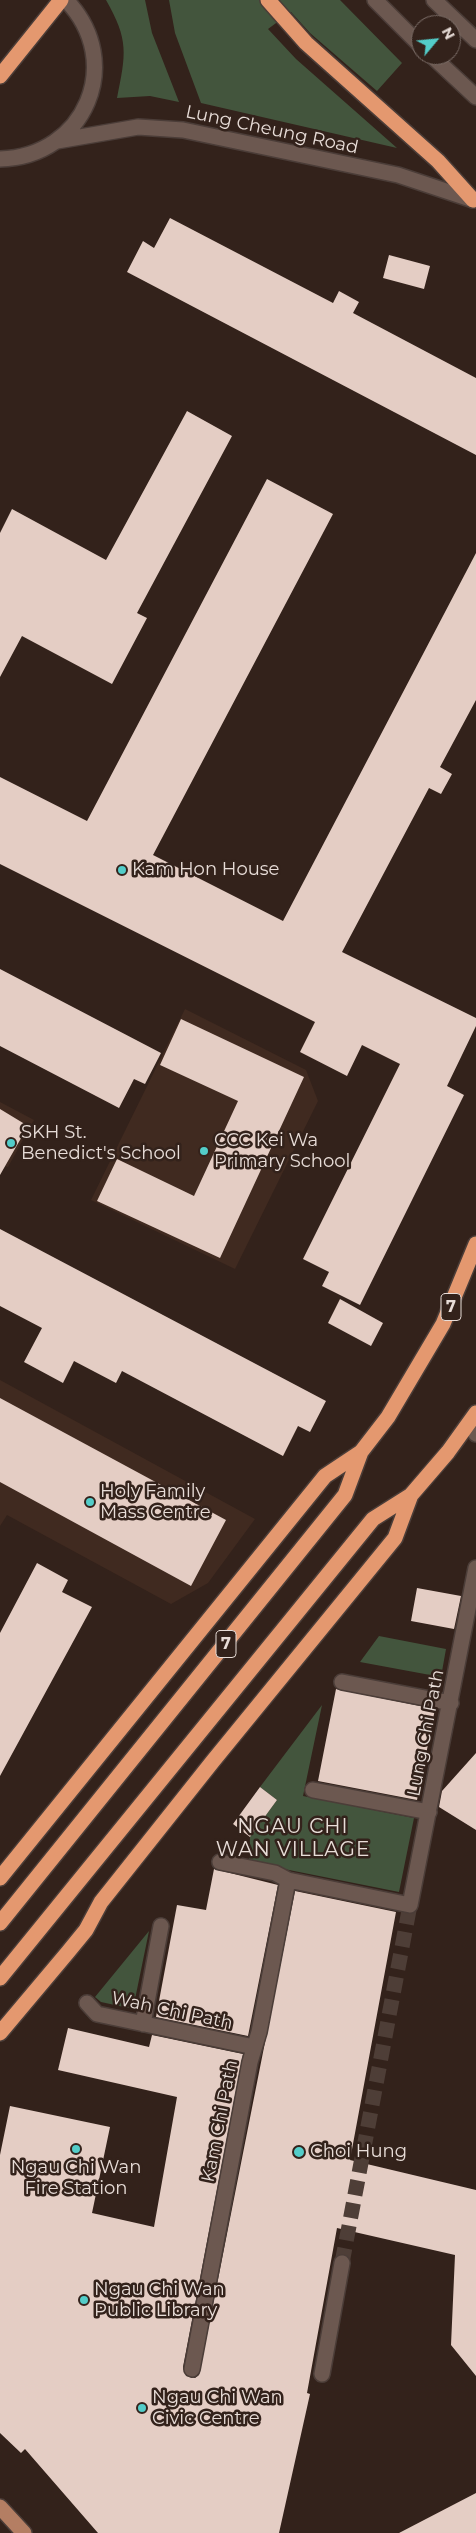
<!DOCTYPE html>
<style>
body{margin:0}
#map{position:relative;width:476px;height:2533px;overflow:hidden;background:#33221b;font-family:Montserrat,sans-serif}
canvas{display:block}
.north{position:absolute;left:411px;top:15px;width:50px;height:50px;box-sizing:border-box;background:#33221b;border:1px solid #7b6d67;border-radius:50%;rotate:62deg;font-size:14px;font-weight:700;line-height:20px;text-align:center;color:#e8ddd8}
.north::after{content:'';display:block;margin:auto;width:18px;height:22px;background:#53cdc9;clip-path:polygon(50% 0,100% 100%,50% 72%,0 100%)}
</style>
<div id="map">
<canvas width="476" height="2533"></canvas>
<div class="north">N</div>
</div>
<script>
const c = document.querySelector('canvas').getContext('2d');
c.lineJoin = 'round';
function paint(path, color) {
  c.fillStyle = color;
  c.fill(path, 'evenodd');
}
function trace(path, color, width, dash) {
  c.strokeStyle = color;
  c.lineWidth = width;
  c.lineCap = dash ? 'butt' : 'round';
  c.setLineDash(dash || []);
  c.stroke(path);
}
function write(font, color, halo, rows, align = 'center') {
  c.font = font + ' Montserrat,sans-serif';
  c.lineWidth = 5;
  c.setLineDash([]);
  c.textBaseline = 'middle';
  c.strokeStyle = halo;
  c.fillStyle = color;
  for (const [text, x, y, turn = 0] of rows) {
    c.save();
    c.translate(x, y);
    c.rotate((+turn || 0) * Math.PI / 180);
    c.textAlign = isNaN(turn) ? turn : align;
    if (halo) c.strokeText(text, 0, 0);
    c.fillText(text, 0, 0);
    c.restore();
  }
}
const built = new Path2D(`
 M185 1009 306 1070 318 1101 235 1269 91 1200Z
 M0 1102 34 1120 8 1167 0 1165Z
 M0 1380 255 1519 208 1583 171 1604 7 1515 0 1526Z`);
const green = new Path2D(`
 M106 0H145L152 33 179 102 150 96 117 98C126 54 129 40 106 0Z
 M169 0H340L402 63 377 91 310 33 291 12 268 29 296 59 397 148 201 103 175 33Z
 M379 1636 446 1649 441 1677 360 1662Z
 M322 1705 303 1796 414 1818 399 1892 249 1862 250 1837 277 1800 260 1787Z
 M149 1931 133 2009 101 2002 95 1997Z`);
const building = new Path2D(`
 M170 218 333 303 339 291 359 302 353 313 476 378V455L127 272 143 241 154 248Z
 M389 255 430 266 424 289 383 278Z
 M187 411 232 436 137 613 147 618 112 684 22 636 0 677V533L12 509 106 560Z
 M267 479 333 514 153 855 283 921 476 553V700L440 767 452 774 441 794 429 788 342 952 476 1018V1026L447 1086 464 1095 360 1305 322 1286 329 1272 303 1259 400 1064 362 1045 347 1076 300 1052 315 1022 0 864V777L87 821Z
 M0 969 161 1053 145 1084 134 1079 119 1108 0 1046Z
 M181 1019 304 1077 220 1258 97 1201 117 1159 194 1196 238 1101 160 1065Z
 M0 1109 28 1126 0 1175Z
 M0 1229 326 1401 310 1432 298 1426 283 1456 122 1371 116 1383 74 1361 63 1383 24 1362 42 1328 0 1306Z
 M340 1299 383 1323 371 1346 328 1323Z
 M0 1398 226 1520 191 1586 0 1482Z
 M37 1563 68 1580 62 1592 92 1607 0 1776V1633Z
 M417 1588 461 1596 454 1629 411 1621Z
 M336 1689 435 1709 417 1800 318 1781Z
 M476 1753V1830L439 1807 442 1791Z
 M260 1787 277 1800 250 1837 233 1824Z
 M214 1869 278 1885 248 2036 156 2017 177 1905 206 1910Z
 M295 1891 396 1912 350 2160 476 2190V2376L451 2345 455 2255 337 2228 307 2393 310 2394 279 2533H98L25 2449 21 2453 0 2433V2155L10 2106 110 2127 92 2213 154 2227 177 2097 58 2070 68 2028 149 2047 152 2035 243 2054 183 2367 186 2376 195 2378 199 2375Z
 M476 2493V2533H399Z`);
const streetTunnel = new Path2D(`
 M342 2263 410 1905`);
const street = new Path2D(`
 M469 1424 476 1434
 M342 1682 451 1703
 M313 1790 429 1812
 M220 1862 275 1873 288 1880 410 1905 476 1568
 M87 2003 97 2014 254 2047
 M143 2024 161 1926
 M192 2369 250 2062 259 2032 288 1880
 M322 2374 342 2263`);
const secondary = new Path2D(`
 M375 0 421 46
 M434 0 476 40
 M431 55 476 97
 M57 141 138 127 183 130 398 175 473 200
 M0 159C85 157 126 62 66 0`);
const primary = new Path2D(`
 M0 2507 24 2533`);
const highway = new Path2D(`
 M268 0 306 43 438 161 473 200
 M0 76 61 0
 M0 1878 325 1476 361 1452
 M0 1923 345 1495 361 1452 388 1417 443 1324 476 1244
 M0 1978 373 1519 411 1495 448 1452 476 1413
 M0 2033 68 1952 86 1930 101 1902 213 1761 395 1538 411 1495`);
const markers = [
 [122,870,5,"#53cdc9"],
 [11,1143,5,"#53cdc9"],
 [204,1151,5,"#53cdc9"],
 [90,1502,5,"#53cdc9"],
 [76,2149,5,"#53cdc9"],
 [299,2152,6,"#53cdc9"],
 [84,2300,5,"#53cdc9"],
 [142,2408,5,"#53cdc9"]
];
const shields = [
 [451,1307,20],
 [226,1644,20]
];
const shieldNames = [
 ["7",451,1307],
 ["7",226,1644]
];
const streetNames = [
 ["Lung Cheung Road",272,130,12],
 ["Lung Chi Path",426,1733,-79],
 ["Wah Chi Path",172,2011,12],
 ["Kam Chi Path",220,2121,-79]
];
const poiNames = [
 ["Kam Hon House",132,870],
 ["SKH St.",21,1133],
 ["Benedict's School",21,1154],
 ["CCC Kei Wa",214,1141],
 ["Primary School",214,1162],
 ["Holy Family",100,1492],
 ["Mass Centre",100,1513],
 ["Choi Hung",310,2152],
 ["Ngau Chi Wan",76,2168,"center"],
 ["Fire Station",76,2189,"center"],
 ["Ngau Chi Wan",94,2290],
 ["Public Library",94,2311],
 ["Ngau Chi Wan",152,2398],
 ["Civic Centre",152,2419]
];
const quarterNames = [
 ["NGAU CHI",293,1827],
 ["WAN VILLAGE",293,1850]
];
paint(built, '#402a20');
paint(green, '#43553d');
paint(building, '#e4cdc4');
trace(streetTunnel, '#4e3e37', 15, [15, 8]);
trace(street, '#4b3d38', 18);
trace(secondary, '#4b3d38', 18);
trace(primary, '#4b3d38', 18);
trace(highway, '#4b3d38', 18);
trace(street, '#6c5850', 15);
trace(secondary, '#6c5850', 15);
trace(primary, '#b47e63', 15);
trace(highway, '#e4986f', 15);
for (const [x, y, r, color] of markers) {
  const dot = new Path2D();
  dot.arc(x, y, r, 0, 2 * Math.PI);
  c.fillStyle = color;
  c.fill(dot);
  trace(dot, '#33221b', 2);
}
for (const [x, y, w] of shields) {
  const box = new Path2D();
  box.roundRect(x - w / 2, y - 13.5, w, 27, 4);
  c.fillStyle = '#33221b';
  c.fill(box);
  trace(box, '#e8ddd8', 1);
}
write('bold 16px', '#e8ddd8', null, shieldNames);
write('18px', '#e8ddd8', '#33221b', streetNames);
write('18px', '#e8ddd8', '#33221b', poiNames, 'left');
c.letterSpacing = '1px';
write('20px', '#e8ddd8', '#33221b', quarterNames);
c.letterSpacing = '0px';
</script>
